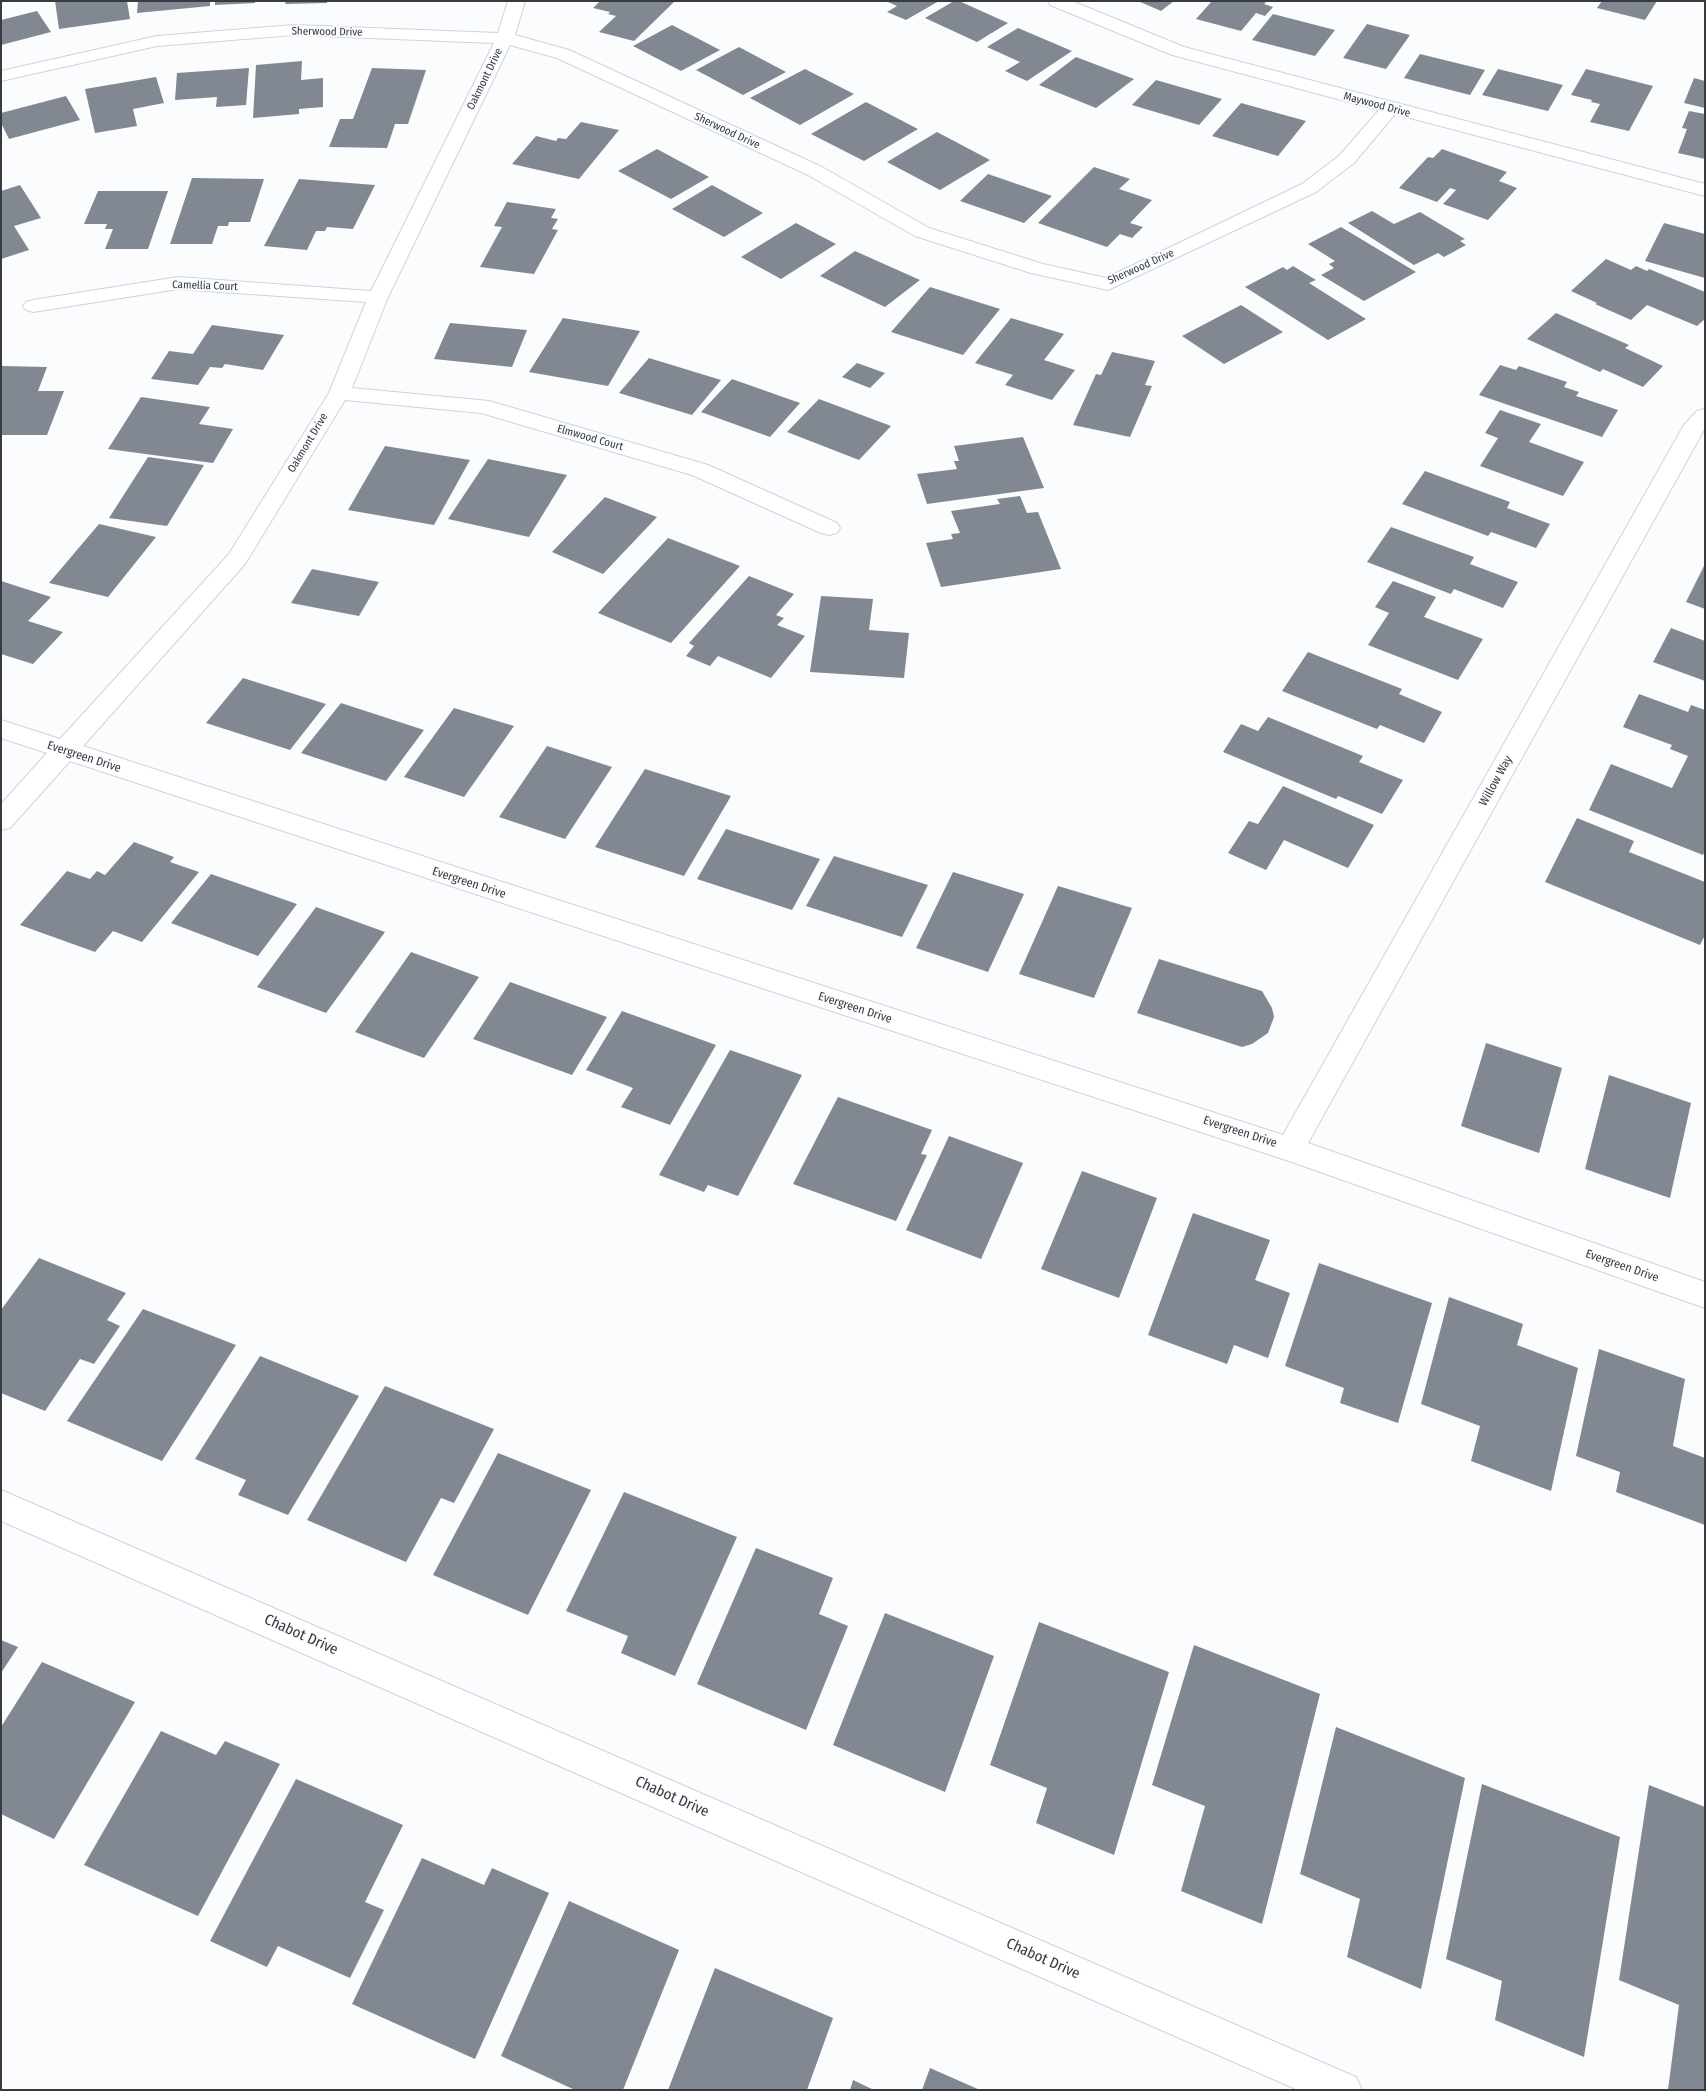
<!DOCTYPE html>
<style>
body{margin:0}
#map{position:relative;width:1706px;height:2091px;overflow:hidden;background:#fafcfe;font-family:"Fira Sans Condensed",sans-serif}
canvas{display:block}
.frame{position:absolute;inset:0;border:2px solid #373a3e;pointer-events:none}
</style>
<div id="map">
<canvas width="1706" height="2091"></canvas>
<div class="frame"></div>
</div>
<script>
const c = document.querySelector('canvas').getContext('2d');
c.lineJoin = 'round';
function paint(path, color) {
  c.fillStyle = color;
  c.fill(path, 'evenodd');
}
function trace(path, color, width, dash) {
  c.strokeStyle = color;
  c.lineWidth = width;
  c.lineCap = dash ? 'butt' : 'round';
  c.setLineDash(dash || []);
  c.stroke(path);
}
function write(font, color, halo, rows, align = 'center') {
  c.font = font + ' "Fira Sans Condensed",sans-serif';
  c.lineWidth = 4;
  c.setLineDash([]);
  c.textBaseline = 'middle';
  c.strokeStyle = halo;
  c.fillStyle = color;
  for (const [text, x, y, turn = 0] of rows) {
    c.save();
    c.translate(x, y);
    c.rotate((+turn || 0) * Math.PI / 180);
    c.textAlign = isNaN(turn) ? turn : align;
    if (halo) c.strokeText(text, 0, 0);
    c.fillText(text, 0, 0);
    c.restore();
  }
}
const building = new Path2D(`
 M55 1H127L130 19 59 29Z
 M138 1H210V6L137 13Z
 M215 1H255V3L215 5Z
 M286 1H327V3L285 4Z
 M600 1H675L634 41 599 32 616 16 608 14 610 12 593 8Z
 M886 1H939L906 20 887 12 897 6Z
 M954 1H959L1008 23 977 42 925 18Z
 M1138 1H1174L1161 11Z
 M1212 1H1267L1264 4 1273 7 1265 16 1256 13 1241 31 1196 19Z
 M1602 1H1657L1645 20 1597 8Z
 M37 11 51 32 1 45V20Z
 M1273 14 1335 30 1315 56 1252 40Z
 M1367 24 1410 35 1386 69 1343 58Z
 M672 25 720 50 681 71 633 46Z
 M1018 28 1072 51 1027 81 1005 71 1020 62 987 47Z
 M739 47 786 72 743 95 696 70Z
 M1420 54 1485 70 1470 95 1404 78Z
 M1076 57 1134 79 1096 108 1039 85Z
 M302 61 301 80 323 78V107L299 109V114L253 118 256 65Z
 M249 68 246 105 216 107 217 97 175 100 177 73Z
 M372 68 426 70 408 124H395L387 148 329 147 340 119H353Z
 M805 69 854 94 800 125 750 98Z
 M1498 69 1563 85 1548 111 1482 95Z
 M1586 69 1653 86 1629 131 1590 122 1600 104 1591 102 1592 100 1571 95Z
 M156 77 164 103 133 109 137 126 95 133 85 89Z
 M1694 78 1705 81V108L1684 103Z
 M1156 80 1222 99 1199 125 1132 105Z
 M66 96 80 120 9 139 1 123V113Z
 M866 102 918 129 864 161 811 134Z
 M1241 103 1306 121 1278 156 1212 136Z
 M1689 111 1705 114V159L1678 153 1687 129 1682 128Z
 M581 122 619 130 579 179 512 164 536 136 556 141 558 138 566 139Z
 M937 132 990 160 940 190 887 162Z
 M657 149 709 177 671 199 618 171Z
 M1442 149 1507 172 1499 181 1517 188 1488 220 1443 204 1456 190 1450 188 1437 202 1399 188 1428 157 1433 158Z
 M1094 167 1130 179 1119 189 1152 200 1130 223 1143 227 1132 238 1120 234 1107 247 1038 223Z
 M988 174 1052 196 1024 223 960 201Z
 M192 178 264 179 250 222H229L228 226H218L212 244H170Z
 M299 179 375 185 353 229 327 227 325 231H316L307 250 264 246Z
 M20 185 41 218 14 226 29 250 1 259V191Z
 M712 185 763 213 724 237 672 209Z
 M98 191H168L148 249H105L113 229H105L107 224H84Z
 M507 202 556 209 551 218 558 219 552 229 558 230 534 274 480 267 502 227 494 226Z
 M1372 211 1394 224 1420 212 1465 239 1460 241 1466 245 1444 257 1438 253 1414 265 1348 223Z
 M796 223 836 244 781 279 741 257Z
 M1664 223 1705 234V278L1645 261Z
 M1341 227 1416 272 1364 301 1321 275 1334 268 1329 264 1335 261 1308 244Z
 M855 251 920 280 885 307 820 276Z
 M1606 259 1631 270 1636 266 1647 271 1649 269 1705 292V319L1697 326 1647 305 1631 320 1595 304 1597 303 1571 291Z
 M1293 266 1316 280 1309 283 1366 319 1328 340 1245 287 1283 267 1287 270Z
 M930 287 1000 309 963 355 891 332Z
 M1241 305 1283 332 1224 364 1182 336Z
 M1556 313 1629 345 1625 348 1663 366 1643 387 1603 369 1600 372 1527 339Z
 M563 318 640 331 608 386 529 372Z
 M1011 318 1064 334 1044 360 1075 370 1052 400 1005 385 1013 375 975 363Z
 M450 323 527 330 512 367 434 359Z
 M212 325 284 335 263 370 225 364 222 368 210 367 198 385 151 379 169 351 193 354Z
 M1112 352 1155 361 1145 385 1152 386 1130 437 1073 425 1096 374 1101 375Z
 M649 358 721 380 692 415 619 393Z
 M857 363 885 373 870 388 842 377Z
 M1500 365 1516 370 1519 366 1567 382 1564 387 1579 392 1576 396 1618 410 1602 437 1479 395Z
 M1 366 47 367 38 391H64L47 435H1Z
 M732 379 800 403 770 437 701 412Z
 M141 397 210 407 199 424 233 429 213 463 108 449Z
 M819 399 891 426 859 460 787 432Z
 M1500 410 1541 424 1529 442 1584 462 1563 496 1480 466 1498 438 1485 433Z
 M1023 437 1044 488 927 504 917 474 957 469 954 461H959L954 446Z
 M385 446 470 460 434 525 348 510Z
 M148 457 204 465 167 526 109 518Z
 M488 459 567 475 529 537 448 519Z
 M1425 471 1510 502 1507 508 1550 524 1536 548 1491 532 1488 536 1402 504Z
 M1020 496 1027 513 1038 512 1061 569 941 587 926 543 953 539 951 534 960 533 951 511 1000 504 997 499Z
 M605 497 657 517 603 574 552 552Z
 M99 524 156 537 108 597 49 583Z
 M1391 527 1474 557 1470 564 1518 582 1503 608 1454 589 1451 594 1367 562Z
 M668 538 740 566 671 643 598 613Z
 M1705 564V609L1686 602Z
 M312 569 379 582 359 616 291 603Z
 M749 576 794 594 776 615 784 618 777 625 805 636 771 678 718 656 710 666 686 656 694 646 689 643Z
 M1 581 51 597 28 621 63 632 33 664 1 654Z
 M1393 581 1436 597 1424 617 1483 639 1458 680 1368 645 1389 613 1375 607Z
 M821 596 873 599 869 630 909 633 904 678 810 672Z
 M1671 628 1705 641V681L1653 662Z
 M1308 652 1402 689 1399 694 1442 712 1424 743 1380 725 1377 729 1282 691Z
 M243 678 326 704 290 750 206 723Z
 M1639 694 1688 712 1691 705 1705 710V851L1703 855 1589 810 1611 764 1672 788 1688 756 1670 749 1672 745 1623 727Z
 M341 703 424 730 386 781 301 753Z
 M454 708 514 726 464 797 404 777Z
 M1268 717 1363 756 1359 762 1403 780 1382 814 1338 796 1336 799 1223 752 1241 724 1258 731Z
 M547 746 612 767 565 839 499 817Z
 M645 769 731 796 684 876 595 847Z
 M1283 786 1374 825 1348 868 1284 840 1266 870 1228 853 1249 821 1258 824Z
 M1577 818 1634 841 1629 852 1705 882V935L1700 945 1545 882Z
 M726 829 820 859 792 910 697 879Z
 M134 842 174 857 170 862 199 872 142 942 113 931 95 952 20 925 67 871 90 879 97 871 105 875Z
 M834 856 928 885 902 937 806 906Z
 M953 872 1024 894 988 972 916 948Z
 M211 874 297 904 258 956 171 923Z
 M1058 886 1132 908 1094 998 1019 974Z
 M316 907 385 932 326 1013 257 987Z
 M411 952 479 977 424 1058 355 1032Z
 M1159 959 1262 991 1272 1008 1274 1017 1268 1033 1252 1044 1242 1047 1137 1013Z
 M510 982 607 1017 572 1075 473 1039Z
 M622 1011 716 1045 670 1125 621 1107 633 1088 586 1070Z
 M1486 1043 1562 1068 1539 1153 1461 1126Z
 M730 1050 802 1075 738 1196 708 1185 704 1192 659 1175Z
 M1609 1075 1691 1103 1670 1198 1585 1169Z
 M838 1097 932 1130 921 1154 927 1155 896 1221 793 1184Z
 M949 1136 1023 1163 981 1259 906 1230Z
 M1082 1171 1157 1198 1119 1298 1041 1269Z
 M1193 1213 1270 1240 1255 1280 1290 1293 1268 1358 1234 1345 1227 1364 1148 1335Z
 M39 1258 126 1293 107 1320 120 1326 94 1364 80 1359 45 1411 1 1393V1310Z
 M1319 1263 1432 1303 1398 1423 1340 1403 1344 1388 1285 1366Z
 M1449 1297 1523 1324 1517 1345 1578 1368 1551 1491 1471 1461 1480 1426 1421 1404Z
 M143 1309 236 1345 162 1461 67 1421Z
 M1599 1349 1685 1379 1673 1446 1705 1458V1525L1616 1492 1620 1472 1576 1456Z
 M260 1356 359 1396 288 1515 238 1495 246 1480 195 1459Z
 M385 1386 494 1429 454 1503 441 1498 406 1562 307 1520Z
 M498 1453 591 1490 528 1615 433 1575Z
 M624 1492 737 1537 675 1676 621 1653 628 1636 566 1611Z
 M756 1548 833 1578 819 1614 848 1626 806 1730 697 1684Z
 M885 1613 994 1656 945 1792 833 1745Z
 M1039 1622 1169 1672 1114 1855 1036 1823 1047 1788 990 1765Z
 M1 1640 18 1647 1 1673Z
 M1194 1645 1320 1694 1262 1924 1181 1891 1205 1806 1152 1785Z
 M42 1662 135 1702 54 1839 1 1814V1727Z
 M1336 1727 1465 1778 1421 1989 1347 1957 1360 1899 1300 1874Z
 M161 1731 216 1755 225 1741 280 1764 198 1916 84 1865Z
 M296 1779 403 1825 365 1902 384 1910 350 1978 278 1946 267 1967 210 1941Z
 M1482 1784 1620 1837 1584 2057 1495 2020 1502 1981 1446 1959Z
 M1649 1785 1705 1807V2090H1668L1679 2005 1619 1980Z
 M422 1858 484 1885 492 1868 549 1893 475 2059 352 2004Z
 M569 1901 679 1950 623 2090H575L501 2056Z
 M715 1968 833 2018 807 2090H668Z
 M930 2068 980 2090H922Z
 M853 2080 874 2090H850Z`);
const street = new Path2D(`
 M508 1H525L515 35 569 50 822 167 929 228 1043 264 1106 278 1302 184 1340 155 1379 110 1172 55 1050 5 1048 1H1072L1184 47 1705 184V196L1395 114 1354 163 1316 192 1108 290 1031 273 915 236 808 175 557 58 510 45 388 297 352 388 489 401 708 465 837 523 840 528 837 533 829 535 821 533 692 475 481 413 345 400 245 564 83 746 1283 1135 1684 425 1697 411 1705 409V428L1308 1143 1705 1282V1308L1289 1161 70 761 10 828 1 830V804L47 753 1 738V720L60 739 229 554 329 393 366 302 178 289 33 312 26 310 23 306 26 302 33 300 178 277 371 291 494 43 294 35 157 46 1 81V71L157 36 294 25 498 33Z
 M1 1490 1356 2077 1362 2090H1298L1 1521Z`);
const farStreetnames = [
 ["Sherwood Drive",327,32,1],
 ["Oakmont Drive",485,79,-64],
 ["Maywood Drive",1377,105,15],
 ["Sherwood Drive",727,131,25],
 ["Sherwood Drive",1141,267,-24],
 ["Camellia Court",205,286,2],
 ["Elmwood Court",590,438,16],
 ["Oakmont Drive",308,443,-59]
];
const streetNames = [
 ["Evergreen Drive",84,757,18],
 ["Willow Way",1496,781,-61],
 ["Evergreen Drive",469,883,18],
 ["Evergreen Drive",855,1008,18],
 ["Evergreen Drive",1240,1132,18],
 ["Evergreen Drive",1622,1266,19]
];
const nearStreetnames = [
 ["Chabot Drive",301,1635,24],
 ["Chabot Drive",672,1797,24],
 ["Chabot Drive",1043,1959,24]
];
paint(building, '#828891');
trace(street, '#cdd4dd', 2);
paint(street, '#fff');
write('11px', '#373a3e', '#fafcfe', farStreetnames);
write('12px', '#373a3e', '#fafcfe', streetNames);
write('15px', '#373a3e', '#fafcfe', nearStreetnames);
</script>
